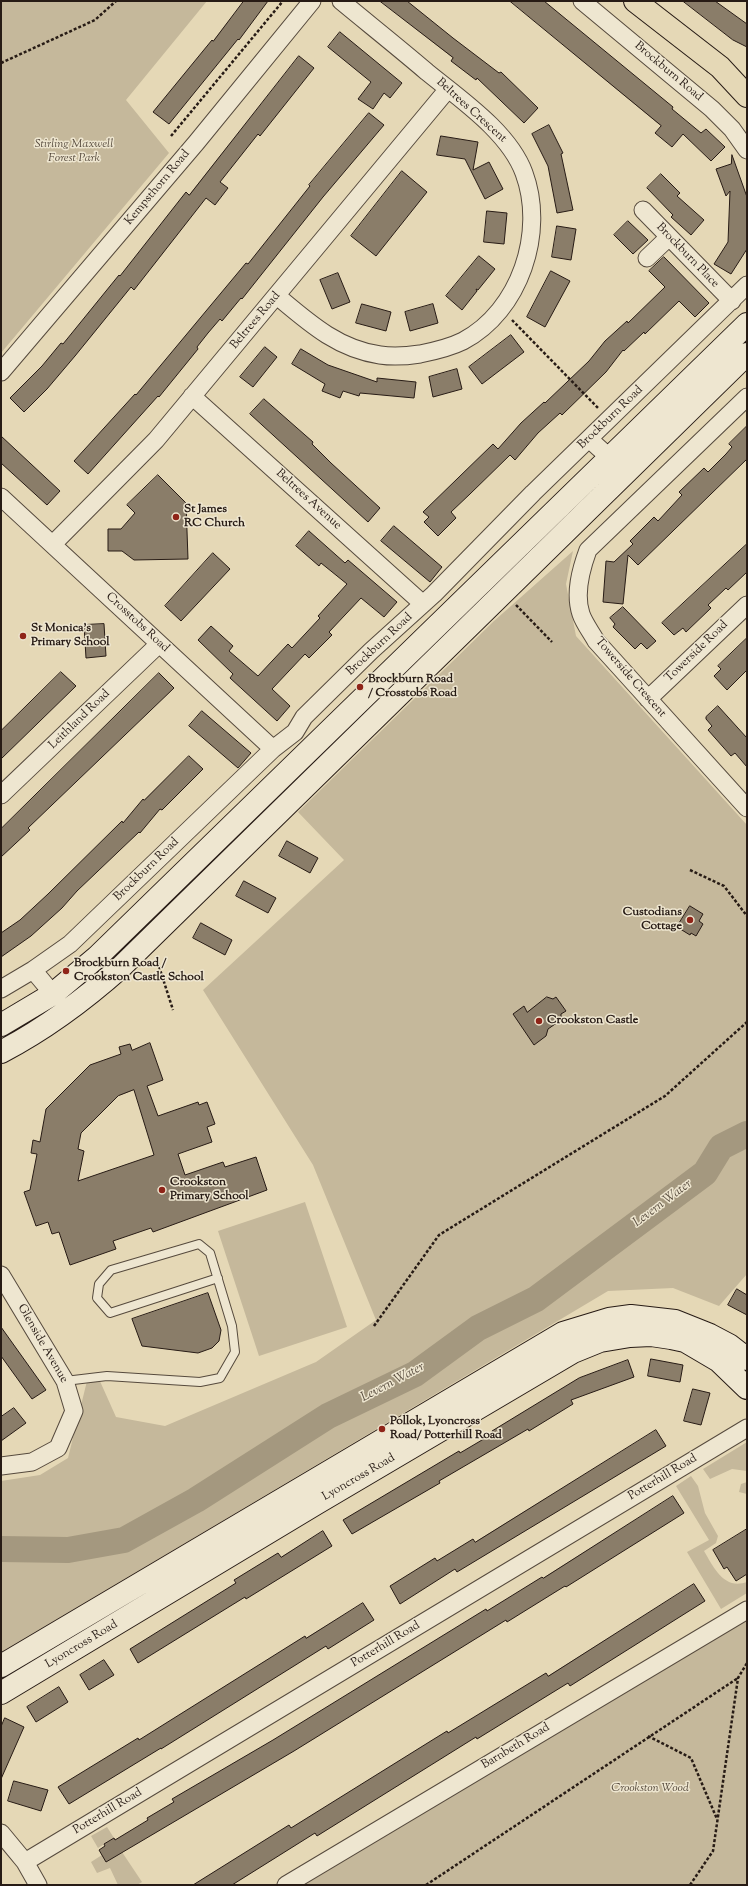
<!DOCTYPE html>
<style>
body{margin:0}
#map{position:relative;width:748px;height:1886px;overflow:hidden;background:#e5d8b6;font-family:"Sorts Mill Goudy",serif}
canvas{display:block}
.frame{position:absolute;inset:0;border:2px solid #271b15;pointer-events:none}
</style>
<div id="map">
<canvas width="748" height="1886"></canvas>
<div class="frame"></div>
</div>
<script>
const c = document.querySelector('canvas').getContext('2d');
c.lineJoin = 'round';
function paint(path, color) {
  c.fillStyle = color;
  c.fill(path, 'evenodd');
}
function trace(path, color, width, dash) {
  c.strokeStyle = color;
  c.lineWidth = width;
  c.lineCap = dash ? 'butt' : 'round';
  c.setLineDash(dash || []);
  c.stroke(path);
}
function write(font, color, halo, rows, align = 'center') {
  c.font = font + ' "Sorts Mill Goudy",serif';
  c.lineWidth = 3;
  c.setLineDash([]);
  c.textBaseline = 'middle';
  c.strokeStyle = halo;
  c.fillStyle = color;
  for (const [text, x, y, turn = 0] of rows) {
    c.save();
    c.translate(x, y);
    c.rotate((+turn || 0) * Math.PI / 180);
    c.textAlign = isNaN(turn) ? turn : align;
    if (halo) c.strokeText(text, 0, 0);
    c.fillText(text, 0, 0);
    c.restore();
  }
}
const green = new Path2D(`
 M1 1H207L126 100 169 153 1 353Z
 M573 551 566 584 576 636 747 825V1274L719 1306 673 1288 608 1291 1 1653V1481L40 1475 68 1458 87 1381 99 1379 116 1417 165 1426 316 1362 376 1320 313 1165 203 990 344 860 298 812 494 621Z
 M47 1008 51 1011 1 1043V1036Z
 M305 1202 347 1327 259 1356 218 1231Z
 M747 1442V1471L732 1469 710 1479 703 1469Z
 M691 1476 698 1486 705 1513 718 1536 716 1543 704 1551C714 1568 724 1590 747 1582V1593L721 1609 687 1552 709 1540 676 1486Z
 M747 1482V1494L739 1492 741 1484Z
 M747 1620V1885H298Z
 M107 1827 114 1838 98 1848 91 1836Z
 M122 1852 142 1882 137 1885H118L110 1868 97 1873 91 1862 102 1855Z`);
const river = new Path2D(`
 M1 1549 68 1550 124 1540 196 1500 328 1416 415 1374 478 1328 536 1299 705 1173 721 1147 747 1134`);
const building = new Path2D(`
 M244 1H268L239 40 238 39 169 124 153 112 212 40 213 41Z
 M380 1H407L453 38 499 73 501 72 538 108 524 123 477 78 476 80 451 61 453 58Z
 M510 1H544L673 107 672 109 701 133 706 129 725 147 711 161 683 134 672 147 655 133 661 126Z
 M683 1H715L747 24V47L733 40Z
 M340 32 402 83 390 98 384 93 373 109 358 99 371 82 328 47Z
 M299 56 314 68 260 136 258 134 220 182 228 188 215 205 206 198 134 290 131 287 75 356 47 389 24 412 10 398 42 366 61 343 63 344 119 275 120 276 186 192 189 195Z
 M369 113 384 125 323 197 242 299 241 298 222 321 220 319 208 333 197 347 198 349 159 397 158 396 88 474 74 461 135 394 136 395 246 263 248 264 310 186 309 185Z
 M549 125 563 153 561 154 573 210 557 213 548 166 532 134Z
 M441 136 478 142 473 170 489 162 503 189 485 199 465 159 437 155Z
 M732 155 747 197V249L731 274 714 264 728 242 730 191 726 196 716 169 731 164Z
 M402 171 427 192 376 256 351 236Z
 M661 174 680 193 677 196 704 220 691 235 671 217 673 215 647 188Z
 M487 211 507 213 504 244 484 242Z
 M628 221 648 240 633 254 614 235Z
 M557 226 576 229 571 260 552 257Z
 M479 256 495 269 478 290 476 289 477 291 462 310 446 296Z
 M664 257 709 303 695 317 679 301 645 334 644 332 624 351 623 350 606 372 562 415 560 413 538 433 515 460 510 455 470 494 451 512 456 518 438 536 424 522 429 517 423 512 493 444 498 449 521 423 544 402 545 403 589 361 605 341 627 321 628 323 665 287 649 271Z
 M551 271 570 281 545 327 527 317Z
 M338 273 350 302 332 309 320 280Z
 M362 304 391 312 386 331 356 323Z
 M433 304 438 323 410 331 405 312Z
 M511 335 524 352 482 384 469 367Z
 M265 347 277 357 253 387 240 377Z
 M301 349 328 365 377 382V378L416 382 414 398 360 393 359 396 343 391 340 398 322 391 325 384 292 364Z
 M457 369 462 389 433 397 429 377Z
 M264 399 313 442 312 444 331 463 380 508 368 522 250 414Z
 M747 426V459L638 565 628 555 623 604 603 602 606 561 614 562 633 544 630 541 654 517 658 521 682 495 679 492 704 468 708 472 726 454 732 447 729 444Z
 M1 436 60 491 47 505 1 463Z
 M158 475 186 503 188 559 134 560 122 551H108V529H121L135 513 127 505Z
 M394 526 442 567 430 582 381 541Z
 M309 531 345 563 348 560 397 602 384 617 361 598 329 632 332 635 309 658 305 654 272 689 290 706 277 721 230 678 233 674 198 640 211 626 233 646 229 651 258 676 288 644 292 648 320 618 318 616 347 584 321 563 319 566 296 546Z
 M747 544V572L728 590 726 588 708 605 711 608 686 632 683 628 674 635 662 623Z
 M213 553 230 569 181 621 165 606Z
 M623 607 656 641 647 649 641 643 635 649 613 627 615 624 610 618Z
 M104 624 106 656 86 658 84 625Z
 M747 638V670L727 690 714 676 721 669 718 666Z
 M61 672 76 686 1 759V731Z
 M159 673 174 688 28 828 30 830 1 857V829Z
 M718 706 747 738V767L735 753 731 756 708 730 712 726 706 719V717Z
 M202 711 251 753 238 768 189 726Z
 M189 756 203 769 162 810 160 809 140 833 139 832 77 891 62 908 31 936 1 957V933L20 920 48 894 122 821 123 823 143 799 144 800Z
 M287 841 318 858 310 873 279 856Z
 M244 881 276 898 268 913 236 896Z
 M690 906 703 914 699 921 703 924 696 936 691 933 690 935 677 927Z
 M201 923 232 940 225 955 193 938Z
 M547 997 553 999 556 997 566 1011 561 1014V1020L548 1029 546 1036 534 1045 513 1014 524 1006 527 1012Z
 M150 1043 163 1080 147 1086 158 1116 198 1102 199 1105 207 1102 215 1124 207 1127 212 1142 178 1154 185 1175 223 1162 225 1167 256 1157 267 1190 153 1232 151 1228 113 1241 116 1249 70 1265 59 1232 52 1234 48 1222 36 1226 24 1192 30 1190 37 1154 31 1153 33 1140 40 1142 46 1109 90 1065 121 1054 119 1047 130 1044 132 1050ZM134 1090 154 1155 78 1181 84 1151 78 1149 81 1133 118 1096Z
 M737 1289 747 1295V1315L728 1305Z
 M208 1293 221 1330 219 1341 212 1348 198 1353 142 1346 132 1319Z
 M1 1327 46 1390 32 1399 1 1356Z
 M651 1359 683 1365 680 1382 648 1376Z
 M628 1360 634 1377 571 1400 573 1404 529 1431 528 1429 439 1481 440 1483 352 1534 343 1520 459 1451 460 1453 482 1440 493 1433 492 1431 579 1378Z
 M693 1389 710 1393 701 1425 684 1421Z
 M14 1408 26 1423 1 1441V1417Z
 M656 1430 666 1446 457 1572 455 1569 400 1604 390 1586 435 1558 437 1561 473 1539 475 1542Z
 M673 1496 684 1513 566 1587 565 1586 507 1622 506 1620 294 1751 106 1862 99 1850 105 1846 104 1844 114 1838 115 1840 148 1820 147 1818 174 1802 172 1799 273 1740 486 1609 487 1611 542 1577 543 1578Z
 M747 1529V1574L736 1581 727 1567 724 1569 713 1550Z
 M323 1531 332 1546 246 1599 245 1597 138 1663 130 1649 236 1583 234 1580 278 1553 281 1557Z
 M694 1584 705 1601 570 1686 568 1683 477 1739 476 1737 317 1836 315 1833 232 1885H193L289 1825 291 1828 434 1739 447 1731 448 1733 546 1673 548 1676Z
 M363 1603 374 1620 328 1649 326 1646 161 1749V1748L69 1804 58 1787 138 1738 139 1740 305 1636 306 1638Z
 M104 1660 114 1675 89 1690 80 1675Z
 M59 1687 68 1702 36 1722 27 1707Z
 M5 1718 24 1727 1 1779V1727Z
 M14 1781 48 1790 41 1811 8 1801Z`);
const path = new Path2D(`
 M1 63 95 20 116 1
 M171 136 283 1
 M512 320 598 408
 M516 605 552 642
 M690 870 724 886 747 916
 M156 957 173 1010
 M374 1326 439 1235 665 1096 747 1022
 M648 1736 691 1758 717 1819
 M426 1885 738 1678
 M690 1885 713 1851 738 1678 747 1663`);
const lane = new Path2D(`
 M65 1381 107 1376 200 1382 220 1378 235 1352 232 1326 210 1253 199 1244 111 1270 99 1284 97 1298 110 1313 218 1278`);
const street = new Path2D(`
 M582 1 712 109 732 129 747 150
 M643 210 732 301
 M647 258 669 237
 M277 296C309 323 338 349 380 355 393 357 407 356 420 354 435 351 449 348 463 341 520 311 546 232 524 173 509 132 460 99 427 72 399 48 370 25 341 1
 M1 372 196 143 312 1
 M192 396 423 604
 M747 397 588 550C581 569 574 593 581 614 584 623 591 632 596 641L747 808
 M589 439 610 458
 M1 497 273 749
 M53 544 156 440 448 89
 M648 699 747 605
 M1 795 159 644
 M33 970 53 994
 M1 989 33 970 70 944 273 749 295 732 304 717 371 651 434 594 533 493 747 285
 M1 1275 65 1381 74 1411 58 1448 32 1462 1 1466
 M1 1833 25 1862 38 1885
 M25 1862 747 1428
 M286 1885 747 1610`);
const secondary = new Path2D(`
 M1 1025 53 994 97 957 747 324
 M1 1052C45 1029 84 1000 121 967L747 354
 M1 1666 563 1333 609 1319 631 1316 675 1321 710 1335 729 1345 747 1359
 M1 1693 317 1503 573 1352 600 1341 630 1336 651 1335 671 1338 685 1341 719 1361 747 1388`);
const primary = new Path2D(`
 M635 1 720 67 747 96`);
const markers = [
 [176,517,4,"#8f2418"],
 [23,636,4,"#8f2418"],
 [360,687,4,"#8f2418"],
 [690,920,4,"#8f2418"],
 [66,971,4,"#8f2418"],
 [539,1021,4,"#8f2418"],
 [162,1190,4,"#8f2418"],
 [382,1429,4,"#8f2418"]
];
const streetNames = [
 ["Brockburn Road",668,72,40],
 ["Beltrees Crescent",471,111,42],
 ["Kempsthorn Road",158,188,-50],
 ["Brockburn Place",687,256,46],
 ["Beltrees Road",256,321,-50],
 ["Brockburn Road",611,418,-44],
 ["Beltrees Avenue",308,500,42],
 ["Crosstobs Road",137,623,43],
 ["Brockburn Road",380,645,-43],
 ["Towerside Road",697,652,-44],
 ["Towerside Crescent",630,678,49],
 ["Leithland Road",80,720,-44],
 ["Brockburn Road",147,870,-44],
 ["Glenside Avenue",42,1344,60],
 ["Lyoncross Road",359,1478,-30],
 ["Potterhill Road",663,1478,-31],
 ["Lyoncross Road",82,1645,-31],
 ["Potterhill Road",386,1645,-31],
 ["Barnbeth Road",516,1747,-31],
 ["Potterhill Road",108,1812,-31]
];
const parkNames = [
 ["Stirling Maxwell",74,145],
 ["Forest Park",74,159],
 ["Crookston Wood",650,1789]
];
const poiNames = [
 ["St James",184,510],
 ["RC Church",184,524],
 ["St Monica's",31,629],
 ["Primary School",31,643],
 ["Brockburn Road",368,680],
 ["/ Crosstobs Road",368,694],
 ["Custodians",682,913,"right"],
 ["Cottage",682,927,"right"],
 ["Brockburn Road /",74,964],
 ["Crookston Castle School",74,978],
 ["Crookston Castle",547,1021],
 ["Crookston",170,1183],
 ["Primary School",170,1197],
 ["Pollok, Lyoncross",390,1422],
 ["Road/ Potterhill Road",390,1436]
];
const waterNames = [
 ["Levern Water",663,1204,-37],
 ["Levern Water",393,1383,-28]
];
paint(green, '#c5b89b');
trace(river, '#a4987f', 26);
paint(building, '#8a7d69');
trace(building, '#271b15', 1);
trace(lane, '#564a3d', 10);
trace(street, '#564a3d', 19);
trace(secondary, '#271b15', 24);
trace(primary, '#271b15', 24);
trace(path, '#271b15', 2.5, [3, 2]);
trace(lane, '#eee6d0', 8);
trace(street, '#eee6d0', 17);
trace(secondary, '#eee6d0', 22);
trace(primary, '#e5d8b6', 22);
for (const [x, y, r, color] of markers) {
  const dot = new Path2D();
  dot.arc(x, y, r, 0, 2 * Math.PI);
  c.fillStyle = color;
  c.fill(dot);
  trace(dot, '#eee6d0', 1.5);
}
write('12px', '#271b15', '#eee6d0', streetNames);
write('italic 12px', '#564a3d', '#eee6d0', parkNames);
write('bold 12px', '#271b15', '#eee6d0', poiNames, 'left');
write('italic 13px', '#594d3f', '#eee6d0', waterNames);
</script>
